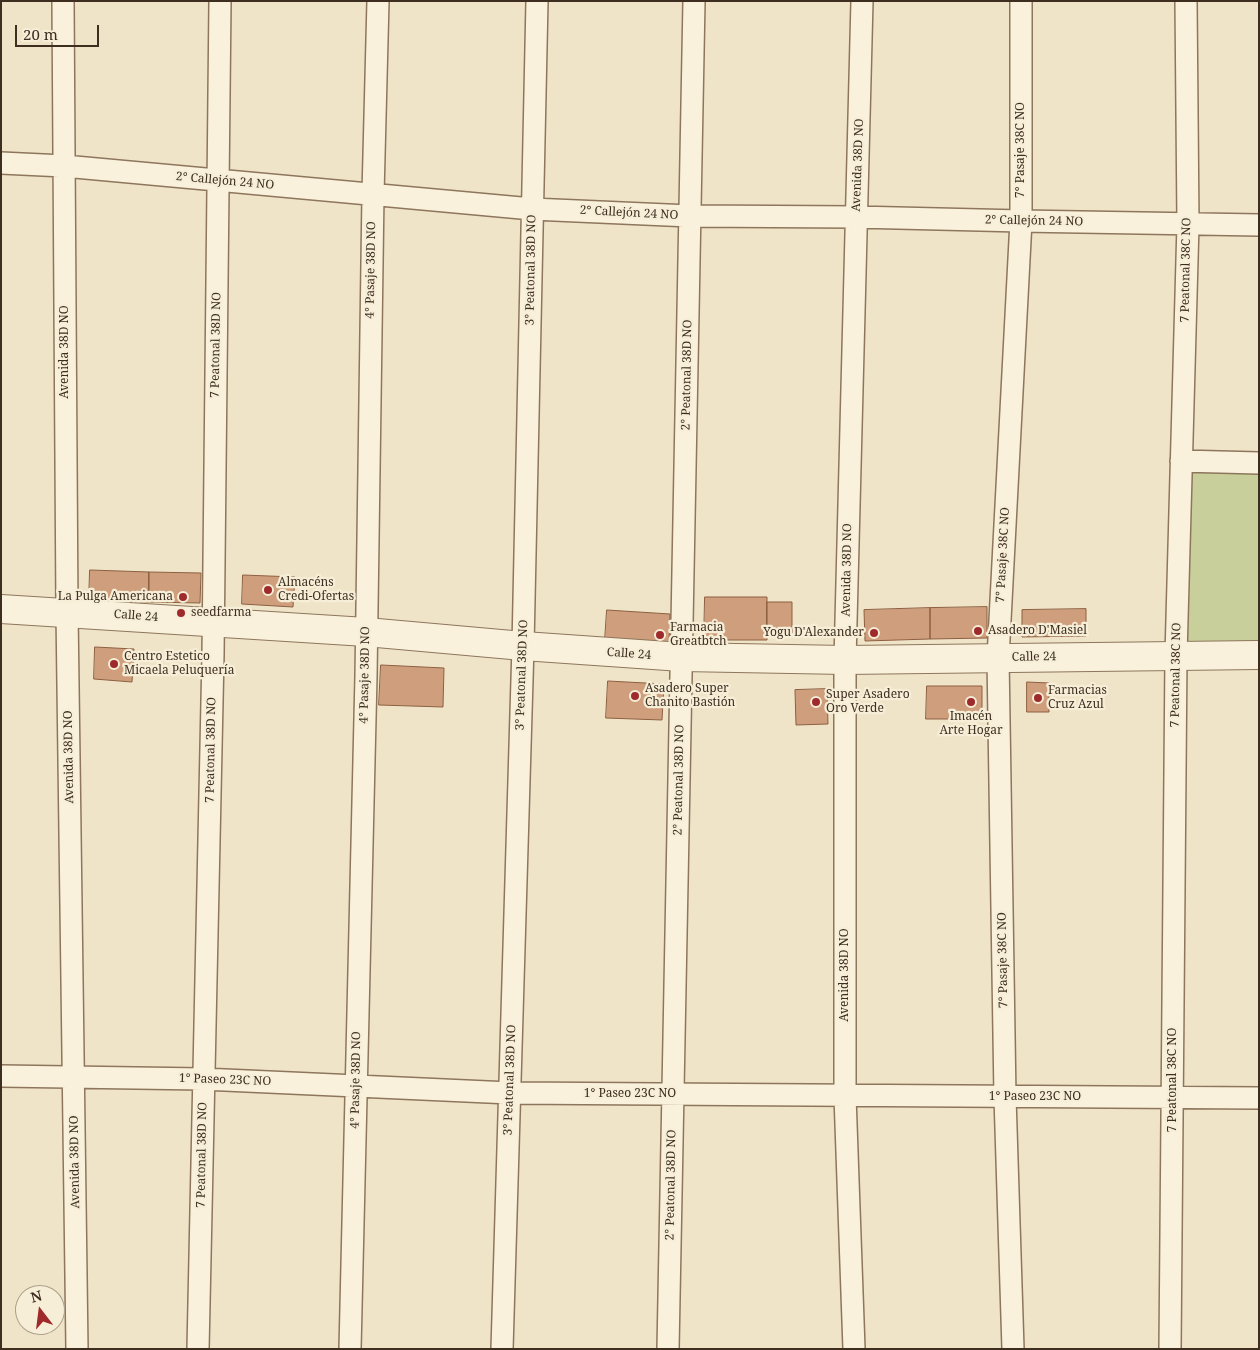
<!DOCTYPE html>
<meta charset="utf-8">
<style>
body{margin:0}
#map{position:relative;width:1260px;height:1350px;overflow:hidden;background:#f0e4c8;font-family:"Noto Serif",serif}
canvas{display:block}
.frame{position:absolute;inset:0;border:2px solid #3d2e20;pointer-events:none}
.north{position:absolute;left:15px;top:1285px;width:50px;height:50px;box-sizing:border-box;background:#f7eed8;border:1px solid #ada18e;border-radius:50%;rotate:345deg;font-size:14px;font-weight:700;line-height:20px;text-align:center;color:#3d2e20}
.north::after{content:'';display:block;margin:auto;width:18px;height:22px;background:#9e2a2b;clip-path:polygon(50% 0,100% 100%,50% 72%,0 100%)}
.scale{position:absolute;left:15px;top:25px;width:84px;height:22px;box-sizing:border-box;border:2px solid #3d2e20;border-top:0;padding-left:6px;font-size:15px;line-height:18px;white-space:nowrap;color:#3d2e20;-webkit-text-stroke:4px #f7eed8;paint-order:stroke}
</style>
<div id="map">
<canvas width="1260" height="1350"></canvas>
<div class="frame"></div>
<div class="north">N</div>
<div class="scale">20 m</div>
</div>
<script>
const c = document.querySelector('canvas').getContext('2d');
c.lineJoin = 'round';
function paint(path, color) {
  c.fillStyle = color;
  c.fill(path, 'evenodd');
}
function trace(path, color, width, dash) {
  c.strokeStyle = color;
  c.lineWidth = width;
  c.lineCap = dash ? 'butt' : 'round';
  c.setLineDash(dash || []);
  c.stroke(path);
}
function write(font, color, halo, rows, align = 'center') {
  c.font = font + ' "Noto Serif",serif';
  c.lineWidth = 4.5;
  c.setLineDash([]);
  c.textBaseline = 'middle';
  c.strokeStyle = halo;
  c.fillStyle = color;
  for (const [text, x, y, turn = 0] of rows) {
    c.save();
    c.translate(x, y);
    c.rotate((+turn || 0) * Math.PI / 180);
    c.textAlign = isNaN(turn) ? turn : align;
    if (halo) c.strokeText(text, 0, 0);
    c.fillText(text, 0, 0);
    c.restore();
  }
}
const green = new Path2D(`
 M1188 471 1259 474V645L1187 647 1189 562Z`);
const building = new Path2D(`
 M90 570 149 572V602L89 601Z
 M149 572 201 573 200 603 149 602Z
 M243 575 295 577 293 607 242 604Z
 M705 597H767V640H704Z
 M767 602H792V633L767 634Z
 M987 607V638L930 639V608Z
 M930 608V639L865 641 864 610Z
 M1086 609V636L1022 637V610Z
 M607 610 670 614 669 644 605 640Z
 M95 647 134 649 132 682 94 679Z
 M381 665 444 668 443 707 379 705Z
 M608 681 664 684 662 720 606 718Z
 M1027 682 1049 683V712H1027Z
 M927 686H982V719H926Z
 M827 689 828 724 796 725 795 690Z`);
const minor = new Path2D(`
 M63 1 67 612 77 1349
 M1 163 64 166 532 209 690 216 856 217 1021 221 1259 225
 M1181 461 1259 463
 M1 1076 203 1079 510 1093 1259 1098
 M198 1349 213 655 220 1
 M350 1349 366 676 373 194 378 1
 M502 1349 523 646 537 1
 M668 1349 694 1
 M854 1349 845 1096V660L862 1
 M1013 1349 1005 1097 998 658 1021 221V1
 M1170 1349 1176 655 1188 224 1186 1`);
const tertiary = new Path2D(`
 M1 609 366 632 523 646 682 657 845 660 1259 655`);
const markers = [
 [268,590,5,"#9e2a2b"],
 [183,597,5,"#9e2a2b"],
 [181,613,5,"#9e2a2b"],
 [978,631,5,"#9e2a2b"],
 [874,633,5,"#9e2a2b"],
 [660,635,5,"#9e2a2b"],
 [114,664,5,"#9e2a2b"],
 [635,696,5,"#9e2a2b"],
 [1038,698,5,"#9e2a2b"],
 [816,702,5,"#9e2a2b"],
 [971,702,5,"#9e2a2b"]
];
const streetNames = [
 ["7° Pasaje 38C NO",1021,150,-90],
 ["Avenida 38D NO",858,165,-88],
 ["2° Callejón 24 NO",225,181,5],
 ["2° Callejón 24 NO",629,213,3],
 ["2° Callejón 24 NO",1034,221,1],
 ["4° Pasaje 38D NO",371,270,-89],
 ["3° Peatonal 38D NO",531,270,-89],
 ["7 Peatonal 38C NO",1186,270,-89],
 ["7 Peatonal 38D NO",216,345,-89],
 ["Avenida 38D NO",65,352,-90],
 ["2° Peatonal 38D NO",687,375,-89],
 ["7° Pasaje 38C NO",1003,555,-87],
 ["Avenida 38D NO",847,570,-89],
 ["Calle 24",136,616,4],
 ["Calle 24",629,654,4],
 ["Calle 24",1034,657,-1],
 ["4° Pasaje 38D NO",365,675,-89],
 ["3° Peatonal 38D NO",522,675,-88],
 ["7 Peatonal 38C NO",1176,675,-89],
 ["7 Peatonal 38D NO",211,750,-89],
 ["Avenida 38D NO",69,757,-91],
 ["2° Peatonal 38D NO",679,780,-89],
 ["7° Pasaje 38C NO",1003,960,-91],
 ["Avenida 38D NO",845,975,-90],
 ["1° Paseo 23C NO",225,1080,2],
 ["4° Pasaje 38D NO",356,1080,-89],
 ["3° Peatonal 38D NO",510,1080,-88],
 ["7 Peatonal 38C NO",1173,1080,-90],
 ["1° Paseo 23C NO",630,1094],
 ["1° Paseo 23C NO",1035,1097],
 ["7 Peatonal 38D NO",202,1155,-89],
 ["Avenida 38D NO",75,1162,-91],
 ["2° Peatonal 38D NO",671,1185,-89]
];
const poiNames = [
 ["Almacéns",278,583],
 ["Credi-Ofertas",278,597],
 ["La Pulga Americana",173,597,"right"],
 ["seedfarma",191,613],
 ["Farmacia",670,628],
 ["Greatbtch",670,642],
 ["Asadero D'Masiel",988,631],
 ["Yogu D'Alexander",864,633,"right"],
 ["Centro Estetico",124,657],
 ["Micaela Peluquería",124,671],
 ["Asadero Super",645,689],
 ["Chanito Bastión",645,703],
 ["Farmacias",1048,691],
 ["Cruz Azul",1048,705],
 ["Super Asadero",826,695],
 ["Oro Verde",826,709],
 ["Imacén",971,717,"center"],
 ["Arte Hogar",971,731,"center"]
];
paint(green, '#c9cf9b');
paint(building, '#cf9f7d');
trace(building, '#8d5f41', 1);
trace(minor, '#8d765c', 24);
trace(tertiary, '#8d765c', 30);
trace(minor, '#faf1dc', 21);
trace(tertiary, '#faf1dc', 28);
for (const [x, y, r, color] of markers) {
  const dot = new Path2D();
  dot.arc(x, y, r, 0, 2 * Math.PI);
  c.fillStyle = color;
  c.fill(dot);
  trace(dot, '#f7eed8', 2);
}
write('12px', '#3d2e20', '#f7eed8', streetNames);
write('12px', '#3d2e20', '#f7eed8', poiNames, 'left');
</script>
